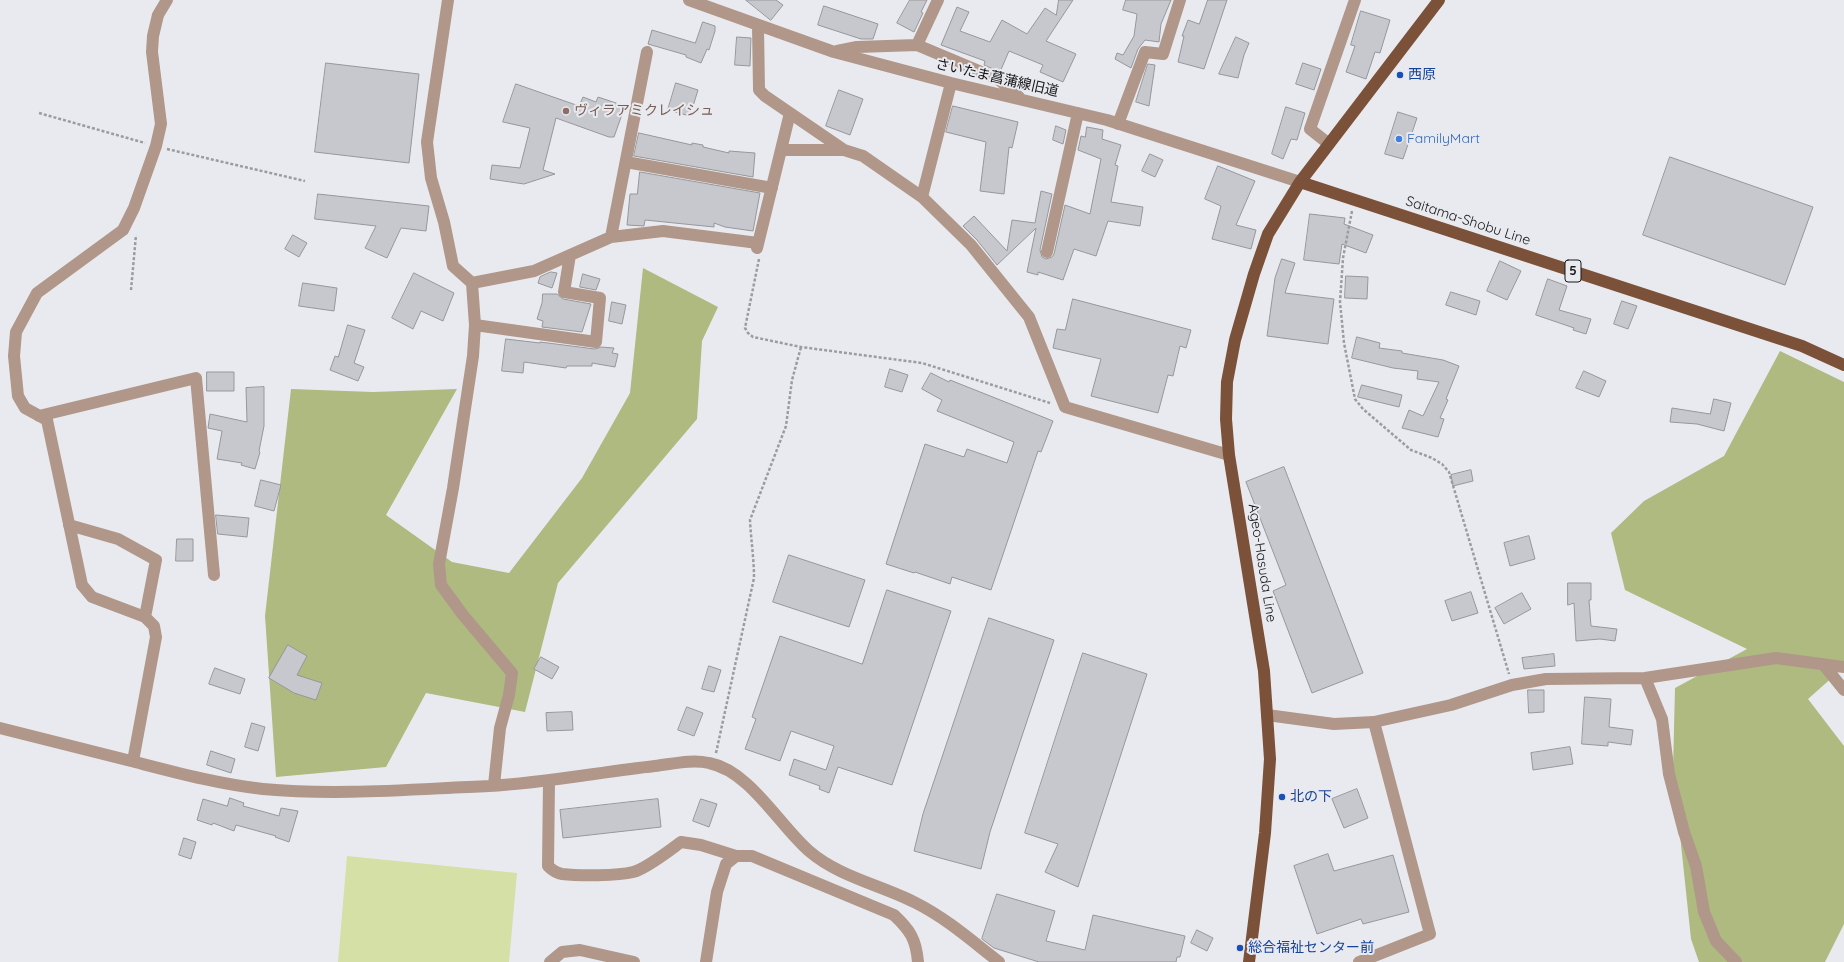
<!DOCTYPE html>
<meta charset="utf-8">
<style>
body{margin:0}
canvas{display:block;background:#e9eaef}
</style>
<canvas width="1844" height="962"></canvas>
<script>
const c = document.querySelector('canvas').getContext('2d');
c.lineJoin = 'round';
function paint(path, color) {
  c.fillStyle = color;
  c.fill(path, 'evenodd');
}
function trace(path, color, width, dash) {
  c.strokeStyle = color;
  c.lineWidth = width;
  c.lineCap = dash ? 'butt' : 'round';
  c.setLineDash(dash || []);
  c.stroke(path);
}
function write(font, color, halo, rows, align = 'center') {
  c.font = font + ' Quicksand,"Noto Sans JP",sans-serif';
  c.lineWidth = 4;
  c.setLineDash([]);
  c.textBaseline = 'middle';
  c.strokeStyle = halo;
  c.fillStyle = color;
  for (const [text, x, y, turn = 0] of rows) {
    c.save();
    c.translate(x, y);
    c.rotate((+turn || 0) * Math.PI / 180);
    c.textAlign = isNaN(turn) ? turn : align;
    if (halo) c.strokeText(text, 0, 0);
    c.fillText(text, 0, 0);
    c.restore();
  }
}
const green = new Path2D(`
 M347 856 517 873 509 962H338Z`);
const forest = new Path2D(`
 M643 268 718 307 702 341 697 419 558 583 525 712 426 693 386 767 276 777 265 616 291 389 373 392 457 389 386 515 452 562 509 573 582 478 630 393Z
 M1780 351 1844 382V667L1808 699 1844 746V924L1825 962H1699L1691 939 1673 769 1675 688 1747 649 1625 590 1611 533 1644 501 1724 456Z`);
const building = new Path2D(`
 M746 0H776L783 5 771 20Z
 M910 0H927L921 12 923 13 914 32 897 23Z
 M1059 0H1073L1046 41 1076 54 1063 82 1040 72 1043 65 1009 51 1000 72 984 65 985 61 941 45 957 7 969 12 960 31 990 42 1002 20 1027 34 1045 8 1056 15Z
 M1126 0H1171L1161 24 1159 42 1145 40 1138 49 1131 68 1115 59 1117 53 1123 55 1134 36 1137 14 1123 10Z
 M1208 0H1227L1204 69 1178 62 1184 36H1182L1188 20 1199 24Z
 M824 6 878 24 873 39H861L818 25Z
 M1361 11 1390 20 1380 53 1375 52 1366 79 1346 72 1355 46 1351 45Z
 M703 22 715 26V31L709 50 707 49 701 63 686 57V55L648 44 652 30 695 43Z
 M737 37 751 38 750 66 735 65Z
 M1236 37 1249 43 1244 55 1238 78 1219 74Z
 M326 63 419 74 409 163 315 152Z
 M1303 63 1321 69 1314 90 1296 84Z
 M1148 64 1155 65 1149 106 1136 102Z
 M676 83 698 90 690 116 668 110Z
 M516 84 579 106 583 97 596 102 598 97 625 106 614 137H609L556 118 543 170 555 174 524 184 490 179 492 165 520 168 530 128 503 122Z
 M839 90 863 99 850 135 826 126Z
 M953 106 1018 122 1012 148 1009 147 1004 194 980 191 986 142 946 132Z
 M1286 107 1305 113 1297 140 1291 139 1283 159 1272 154Z
 M1398 112 1417 118 1403 159 1385 154Z
 M1056 126 1066 130 1063 144 1053 140Z
 M1087 127 1103 130 1102 139 1121 145 1115 165 1118 166 1111 202 1143 207 1140 226 1108 221 1096 256 1074 249 1063 280 1038 272V275L1027 272 1036 228 997 265 977 240 963 226 974 216 1007 251 1012 220 1035 223 1041 191 1052 194 1040 250 1042 257 1046 259 1052 257 1054 254 1065 205 1090 214 1101 159 1078 150 1081 136 1085 137Z
 M639 133 692 145V143L703 145V147L729 153V151L755 153 753 177 634 156Z
 M1150 154 1163 160 1155 177 1142 171Z
 M1670 157 1813 207 1785 285 1643 235Z
 M1218 166 1255 181 1236 225 1256 230 1251 249 1212 239 1221 206 1205 199Z
 M640 172 760 193 753 231 725 227 714 223V227L645 220 644 226 627 225 630 194H637Z
 M318 194 429 206 426 231 401 228 387 258 365 248 376 226 315 219Z
 M1310 214 1345 218 1344 224 1373 235 1366 253 1342 244 1339 264 1304 260Z
 M293 235 307 243 299 257 285 249Z
 M1282 259 1295 263 1285 293 1334 299 1328 344 1267 336 1275 278Z
 M1500 261 1521 271 1507 300 1487 291Z
 M551 272 557 273 552 288 538 283 540 277Z
 M414 273 454 293 443 321 421 311 413 329 392 318Z
 M583 274 600 279 596 290 580 287Z
 M1346 276 1368 277 1367 299 1345 298Z
 M1548 279 1567 286 1559 310 1591 319 1586 334 1573 330 1574 328 1536 315Z
 M303 283 337 288 334 311 299 306Z
 M1451 292 1480 301 1476 315 1446 305Z
 M543 294H557L563 299 591 304 582 332 542 327 543 321 537 319 542 303Z
 M1073 299 1191 330 1186 348 1180 346 1173 376 1168 375 1158 413 1091 396 1101 359 1053 348 1057 329 1065 330Z
 M1622 301 1637 306 1628 329 1614 324Z
 M612 302 626 305 622 324 609 321Z
 M348 325 365 330 354 363 364 367 358 381 330 370 335 356 338 357Z
 M1357 337 1380 343 1379 348 1402 351V353L1443 360 1459 366 1446 399 1448 400 1440 418 1444 419 1438 437 1402 428 1409 410 1423 416 1439 382 1417 379 1418 371 1393 368 1352 358Z
 M506 339 540 343V342L595 349 601 347 614 348 612 353 618 354 615 367 592 363V366H567L566 368 524 362 523 373 502 371Z
 M890 369 908 375 902 392 885 387Z
 M1584 371 1606 381 1599 397 1576 388Z
 M207 372H234V391H207Z
 M931 373 949 382 950 380 1053 421 1041 452 1038 451 991 590 952 577 950 584 915 572 914 573 886 564 925 444 964 457 967 449 1007 463 1014 442 937 411 942 400 922 389Z
 M1362 385 1402 395 1399 407 1358 397Z
 M264 387V426L259 451 260 452 255 469 241 465 242 463 217 459 222 431 208 428 210 414 247 422 246 388Z
 M1714 399 1731 403 1724 431 1697 424 1670 422 1672 408 1710 414Z
 M1284 467 1363 673 1312 693 1273 591 1286 585 1246 482Z
 M1471 470 1473 481 1453 486 1451 475Z
 M261 480 281 485 274 511 255 506Z
 M216 515 249 518 247 537 218 534Z
 M1529 536 1535 559 1510 566 1504 543Z
 M177 539H193V561H176Z
 M789 555 865 580 849 627 773 602Z
 M1568 583H1591V600H1589L1591 626 1617 629 1615 641 1600 639 1576 641 1574 603 1568 605Z
 M887 590 951 611 892 785 838 767 829 793 819 789 820 786 789 775 794 759 826 770 834 746 791 731 780 761 745 749 756 719 752 717 780 636 862 664Z
 M1471 592 1478 613 1452 621 1445 601Z
 M1522 593 1531 609 1504 624 1495 608Z
 M989 618 1054 640 990 832 981 869 914 851 923 814Z
 M288 645 307 656 297 675 322 683 316 700 294 693 269 678Z
 M1083 653 1147 674 1078 887 1045 872 1058 844 1025 833Z
 M1554 654 1555 666 1524 669 1522 658Z
 M541 657 559 667 552 679 534 669Z
 M709 666 721 670 714 692 702 689Z
 M215 668 245 679 240 694 209 684Z
 M1528 690H1544V712L1529 713Z
 M1585 697 1611 699 1609 727 1633 730 1631 745 1608 742V746L1582 744Z
 M687 707 703 713 694 736 678 730Z
 M572 712 573 730 547 731 546 713Z
 M252 723 265 727 258 751 245 747Z
 M1570 747 1573 764 1533 770 1531 753Z
 M211 751 235 759 231 773 207 765Z
 M1357 789 1368 818 1344 828 1332 799Z
 M230 798 244 803 243 806 279 816 281 808 298 811 289 842 275 837 276 836 236 825 234 831 213 823 212 825 197 820 203 799 227 806Z
 M658 799 661 827 563 838 560 810Z
 M701 799 717 804 709 827 693 821Z
 M184 838 196 842 191 859 179 855Z
 M1328 854 1334 871 1393 855 1409 912 1363 924 1361 919 1317 934 1294 866Z
 M997 894 1055 911 1046 941 1085 950 1093 915 1185 936 1180 957H1177L1176 962H1039L994 948 982 939Z
 M1197 930 1213 938 1207 951 1191 943Z`);
const path = new Path2D(`
 M39 113 145 143
 M167 149 305 181
 M1352 211 1343 258 1340 302 1344 343 1355 399 1363 409 1411 450 1432 458 1442 464 1449 472 1509 674
 M759 259 745 328 748 333 753 337 801 347 922 363 1050 403
 M131 290 136 235
 M716 753 754 578C754 559 751 540 750 520L786 426 792 380 801 347`);
const minor = new Path2D(`
 M448 0 427 142 431 178 444 222 453 266 472 283 475 325 473 356 453 488 439 564 441 585 463 615 512 673 509 695 500 728 494 785
 M689 0 834 52 951 83 1107 120 1300 182
 M758 26 759 90 765 96 844 150
 M917 45 938 0
 M837 51 857 47 917 45 998 79 1019 97
 M951 83 922 197 971 245 1029 317 1065 407 1229 455
 M1118 124 1145 52 1163 54 1180 0
 M1329 144 1310 129 1355 0
 M781 150H844L863 156 922 197
 M626 162 772 188
 M611 237 647 52
 M757 248 790 113
 M1047 252 1078 113
 M472 283 534 271 611 237 663 231 758 243
 M475 325 596 342 600 298 564 292 570 255
 M39 416 196 378 214 575
 M69 525 118 539 156 560 145 617
 M1823 664 1844 690
 M1645 678 1662 719 1669 774 1684 832 1696 866 1704 912 1716 941 1736 962
 M1267 715 1334 724 1374 722 1451 705 1512 685 1546 679 1645 678 1776 658 1844 667
 M0 728C43 739 87 750 131 761 174 772 218 784 263 789 338 796 414 789 489 786 545 783 600 772 655 766 672 764 692 759 709 763 750 771 779 825 809 851 839 877 881 885 916 903 946 918 972 941 999 962
 M133 761 156 637 154 626 145 617 92 597 82 585 47 420 25 408 18 396 14 356 16 332 37 293 123 230 134 208 156 146 161 124 152 52 153 36 158 15 167 0
 M549 781 548 866C552 870 556 873 562 874 578 876 618 876 633 872 646 869 670 850 681 842L701 845 736 856
 M550 962 562 952 580 950 634 962
 M706 962 717 892 726 864 736 856H752L894 915C910 930 916 939 918 962
 M1359 962 1430 934 1374 722`);
const major = new Path2D(`
 M1300 182 1802 346 1844 365
 M1249 962 1265 833 1270 759 1264 671 1229 455 1226 419 1227 382 1235 340 1254 274 1268 234 1300 182 1439 0`);
const markers = [
 [1400,75,4,"#1a4fb4"],
 [566,111,4,"#8d6e63"],
 [1399,139,4,"#3f7fe0"],
 [1282,797,4,"#1a4fb4"],
 [1240,948,4,"#1a4fb4"]
];
const shields = [
 [1573,271,16]
];
const shieldNames = [
 ["5",1573,271]
];
const transitNames = [
 ["西原",1408,75],
 ["北の下",1290,797],
 ["総合福祉センター前",1248,948]
];
const streetNames = [
 ["さいたま菖蒲線旧道",997,78,13],
 ["Saitama-Shobu Line",1468,221,18],
 ["Ageo-Hasuda Line",1262,563,81]
];
const educationNames = [
 ["ヴィラアミクレイシュ",574,111]
];
const shopNames = [
 ["FamilyMart",1407,139]
];
paint(green, '#d4e0a6');
paint(forest, '#aeba80');
paint(building, '#c7c8cd');
trace(building, '#96979c', 1);
trace(path, '#9b9ca0', 2.5, [3, 2]);
trace(minor, '#b09789', 12);
trace(major, '#7c5139', 12);
for (const [x, y, r, color] of markers) {
  const dot = new Path2D();
  dot.arc(x, y, r, 0, 2 * Math.PI);
  c.fillStyle = color;
  c.fill(dot);
  trace(dot, '#e9eaef', 1.5);
}
for (const [x, y, w] of shields) {
  const box = new Path2D();
  box.roundRect(x - w / 2, y - 11, w, 22, 3);
  c.fillStyle = '#e9eaef';
  c.fill(box);
  trace(box, '#161618', 1);
}
write('bold 13px', '#161618', null, shieldNames);
write('14px', '#164399', '#e9eaef', transitNames, 'left');
write('14px', '#161618', '#e9eaef', streetNames);
write('14px', '#785e54', '#e9eaef', educationNames, 'left');
write('14px', '#366cbe', '#e9eaef', shopNames, 'left');
</script>
